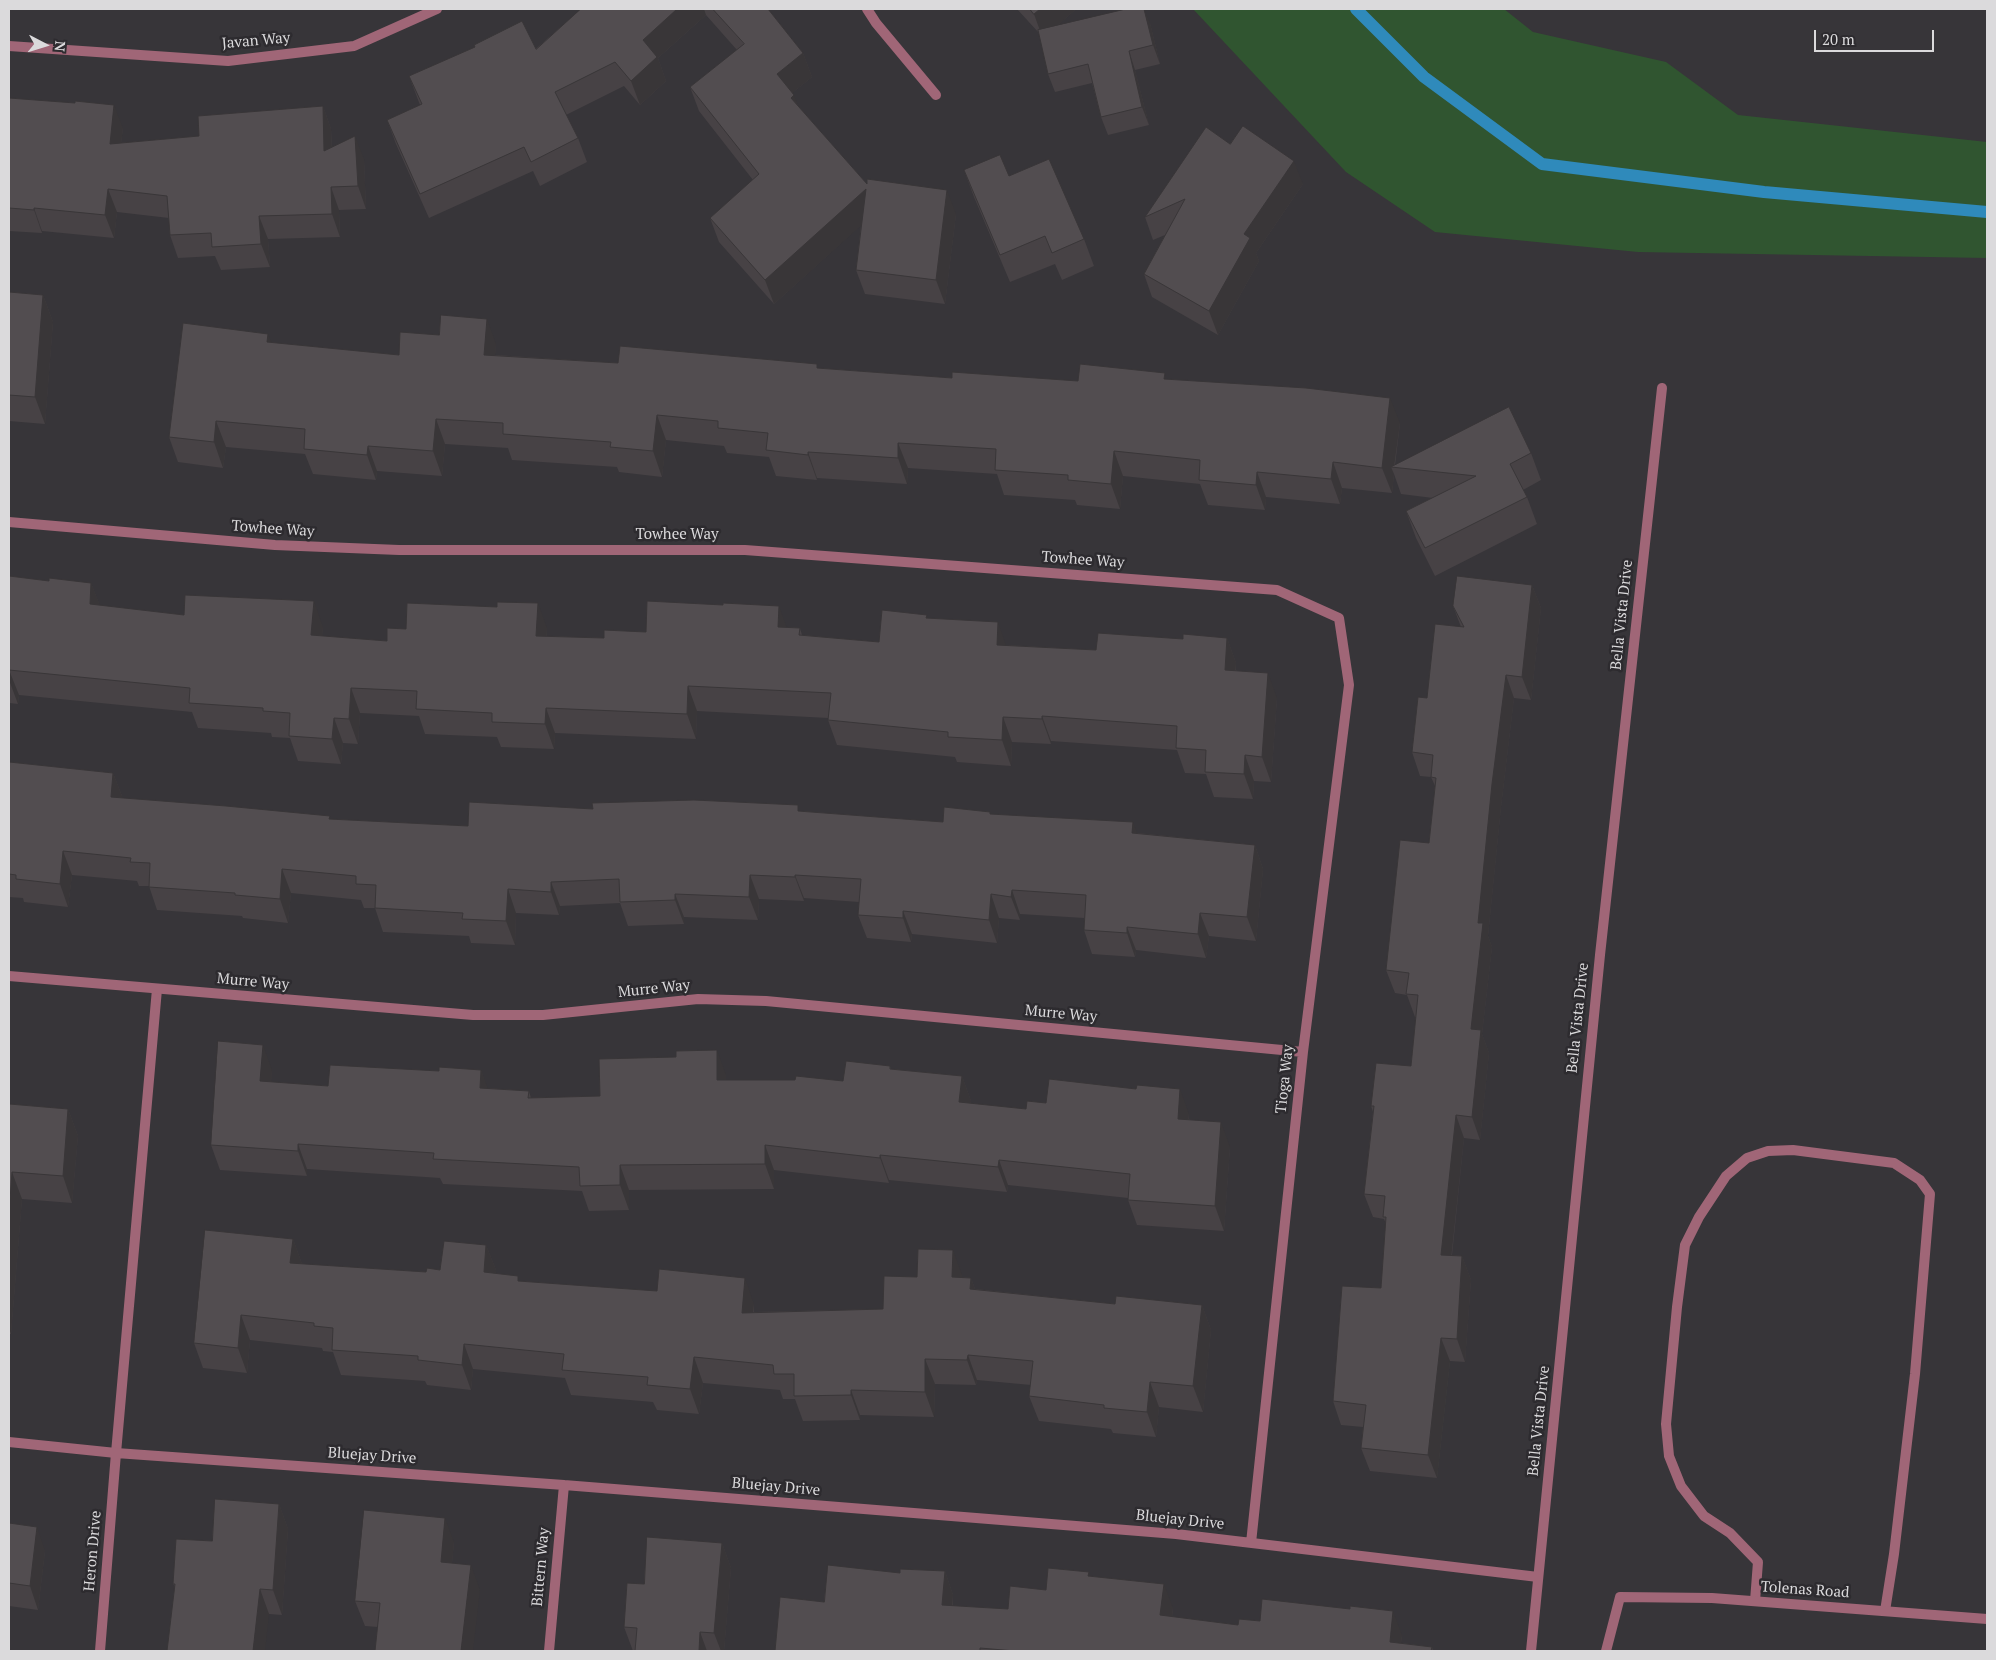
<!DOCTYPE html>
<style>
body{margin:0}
#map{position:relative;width:1996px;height:1660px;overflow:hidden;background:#373539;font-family:"PT Serif",serif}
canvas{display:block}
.frame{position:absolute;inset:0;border:10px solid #dbdadc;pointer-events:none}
.north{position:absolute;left:20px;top:20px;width:50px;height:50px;-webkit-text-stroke:4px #2d2b2f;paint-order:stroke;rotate:95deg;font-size:14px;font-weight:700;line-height:20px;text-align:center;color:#dbdadc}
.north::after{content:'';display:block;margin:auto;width:18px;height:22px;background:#dbdadc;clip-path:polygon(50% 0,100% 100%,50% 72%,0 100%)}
.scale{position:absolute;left:1814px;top:30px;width:120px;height:22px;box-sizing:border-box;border:2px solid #dbdadc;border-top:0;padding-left:6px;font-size:15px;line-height:18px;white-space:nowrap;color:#dbdadc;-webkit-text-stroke:4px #2d2b2f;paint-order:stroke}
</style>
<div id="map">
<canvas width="1996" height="1660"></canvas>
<div class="frame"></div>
<div class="north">N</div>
<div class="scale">20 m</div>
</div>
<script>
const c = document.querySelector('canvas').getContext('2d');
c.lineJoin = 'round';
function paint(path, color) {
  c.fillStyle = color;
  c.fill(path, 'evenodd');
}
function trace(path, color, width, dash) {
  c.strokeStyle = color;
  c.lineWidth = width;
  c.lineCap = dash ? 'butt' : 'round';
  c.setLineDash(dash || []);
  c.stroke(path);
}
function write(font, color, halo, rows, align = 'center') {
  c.font = font + ' "PT Serif",serif';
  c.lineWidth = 5;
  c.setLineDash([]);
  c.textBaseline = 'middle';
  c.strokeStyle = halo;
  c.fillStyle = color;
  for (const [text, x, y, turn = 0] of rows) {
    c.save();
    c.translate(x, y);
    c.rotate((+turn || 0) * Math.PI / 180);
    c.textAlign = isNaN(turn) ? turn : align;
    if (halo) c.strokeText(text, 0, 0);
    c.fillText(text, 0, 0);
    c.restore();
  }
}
const green = new Path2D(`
 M1193 9H1504L1533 32 1666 62 1738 115 1987 142V258L1638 252 1435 232 1346 172Z`);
const stream = new Path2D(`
 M1356 9 1424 77 1542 164 1764 192 1987 212`);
const service = new Path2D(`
 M116 1453 157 989
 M1755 1601 1758 1562 1730 1533 1704 1516 1681 1486 1669 1456 1666 1424 1677 1307 1685 1245 1699 1217 1726 1176 1747 1158 1768 1151 1793 1150 1894 1163 1920 1180 1930 1194 1915 1374 1894 1554 1885 1611`);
const minor = new Path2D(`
 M867 9 876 23 936 95
 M9 46 228 61 354 46 437 9
 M9 522 275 545 399 550H745L1277 590 1339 618 1349 685 1303 1052 1251 1543
 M9 976 473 1015H543L698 999 766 1001 1303 1052
 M9 1442 116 1453 564 1485 1176 1534 1538 1577
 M100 1651 116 1453
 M549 1651 564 1485
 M1531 1651 1600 955 1662 388
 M1606 1651 1620 1597 1712 1598 1987 1619`);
const wall = new Path2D(`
 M581 9H768L803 53 812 77 792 93 798 106 867 184 956 214 945 304 865 294 856 270 861 225 774 304 719 242 710 218 753 180 699 111 690 87 737 50 706 15 658 58 666 81 640 105 624 86 566 115 578 138 587 162 540 186 533 171 429 218 396 144 387 120 420 105 409 76 536 49Z
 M1017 9H1076L1058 25 1150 23 1160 64 1135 70 1149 125 1108 135 1101 117 1092 83 1055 92 1048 74 1039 33Z
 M9 98 123 128 121 143 199 136 323 106 331 129 332 147 364 159 366 209 339 210 340 237 268 239 270 267 221 270 215 256 178 258 170 235 169 218 117 212 114 238 42 231V233L9 231Z
 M1230 144 1303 184 1256 253 1259 261 1218 335 1152 297 1144 274 1165 235 1153 240 1145 217Z
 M964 170 1084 239 1094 266 1062 280 1055 264 1010 282 974 197Z
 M9 292 43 295 53 322 45 424 9 421Z
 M272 343 399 355 496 344 495 355 618 363 819 368 952 378 1078 381 1167 379 1400 423 1395 465 1531 453 1541 480 1523 490 1527 497 1537 524 1435 576 1416 538 1406 511 1433 498 1401 494 1394 474 1392 493 1342 488 1340 504 1266 497 1265 510 1208 505 1200 484 1123 476 1120 509 1077 505 1075 500 1004 495 997 474 908 468 907 484 817 478V480L776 476 769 457 727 453 724 446 666 440 662 477 619 472 617 467 512 460 508 448 445 444 442 476 377 471 376 480 313 474 305 454 226 447 223 468 178 462 169 437Z
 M9 576 49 581 91 583 100 606 184 615 323 627 322 636 387 641 406 629 547 628V636L604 638 646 632 787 627 800 628 802 635 879 642 928 618 1006 645 1096 650 1183 639 1227 638 1236 663V670L1277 698 1271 782 1254 781 1253 799 1214 797 1206 774 1185 773 1177 750 1051 741V744L1012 742 1011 766 957 762 955 757 837 745 828 720V718L697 711 696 739 555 733 554 749 501 747 497 737 425 734 419 716 360 713 358 744 343 743 341 764 298 761 290 738 272 737 271 733 198 728 192 712 19 695 18 704 9 703Z
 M1532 585 1541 608 1531 700 1514 698 1501 807 1488 936 1492 947 1482 1034 1489 1053 1480 1140 1464 1138 1452 1255 1462 1256 1471 1280 1465 1362 1450 1361 1437 1478 1370 1471 1361 1448 1363 1427 1341 1425 1333 1401 1381 1288 1386 1224 1384 1219 1373 1217 1364 1194 1373 1112 1371 1106 1411 1066 1416 1017H1415L1407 995 1395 993 1386 970 1429 843 1435 786 1431 777 1420 776 1412 752 1427 698 1461 627 1453 606Z
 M9 762 113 773 122 796V798L331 819 468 826 593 809 800 811 943 822 991 814 1137 833 1255 845 1263 869 1256 941 1209 936 1206 958 1136 950 1135 957 1092 954 1084 930V918L1020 914V920L999 918 997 943 912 934 911 942 867 938 858 915 859 902 804 898V901L759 899 758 920 684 917V924L628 926 620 903 560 906 559 915 516 913 515 945 471 943 469 936 383 932 375 908H364L361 900 291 893 288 923 243 918 242 916 157 910 149 886H139L137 881 72 875 68 907 24 902 23 898 9 897Z
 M890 1066 891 1069 962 1076 971 1101V1104L1026 1109 1046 1103 1189 1114V1119L1230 1147 1224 1231 1137 1225 1128 1200V1198L1008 1185 1007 1192 889 1180V1183L774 1170V1189L629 1190V1210L589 1211 582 1191 443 1184 440 1178 307 1169V1176L220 1170 211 1145 272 1070 271 1082 328 1086 439 1071 481 1070 487 1088 529 1091 531 1098 600 1096 726 1075V1080L843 1081Z
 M9 1104 68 1109 78 1136 72 1203 22 1199 11 1334H9Z
 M293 1239 302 1264 426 1272 440 1270 486 1245 496 1270 495 1274 520 1281 754 1304V1312L883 1309 917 1277 962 1275V1277L971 1278 975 1289 1115 1304 1202 1305 1211 1330 1203 1412 1159 1407 1156 1437 1113 1433 1111 1429 1039 1421 1029 1396 1031 1385 977 1380 976 1385 935 1384 934 1417 860 1415V1420L803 1421 795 1399H783L780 1390 703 1383 699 1414 657 1410 653 1402 571 1395 565 1378 473 1369 471 1390 427 1385 425 1381 341 1375 333 1352 323 1351 322 1348 250 1340 247 1373 203 1368 194 1343Z
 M279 1504 288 1529 282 1615 269 1614 175 1587 173 1584 212 1541Z
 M9 1523 45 1551 38 1610 9 1606Z
 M454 1542 452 1563 480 1590 378 1627 365 1626 355 1601Z
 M722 1543 731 1568 724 1651H633L624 1627 644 1584Z
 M945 1571 953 1595V1606L1008 1609 1046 1590 1090 1576 1173 1608 1172 1617 1238 1625 1402 1635 1401 1643 1432 1647 1433 1651H775L824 1602 900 1573Z`);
const shadedWall = new Path2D(`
 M677 9H704L706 15 658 58 666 81 640 105 631 81 643 40Z
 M1040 9H1076L1043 39 1034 14Z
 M1144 9 1150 23 1160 64 1153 45Z
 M1129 51 1135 70 1149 125 1142 107Z
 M803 53 812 77 786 98 777 74Z
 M794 95 803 120 791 98Z
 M114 105 123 128 118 167 110 144Z
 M323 106 331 129 333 174 324 151Z
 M355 136 364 159 366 209 358 186Z
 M1294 161 1303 184 1256 253 1259 261 1218 335 1209 311 1244 234Z
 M331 187 339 210 340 237 332 214Z
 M108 189 117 212 114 238 105 215Z
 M866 189 875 213 774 304 765 280Z
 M947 190 956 214 945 304 936 280Z
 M34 208 42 231V233L34 210Z
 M259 216 268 239 270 267 261 244Z
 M43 295 53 322 45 424 35 397Z
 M487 319 496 344 494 380 484 355Z
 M268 334 278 359 267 342Z
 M1390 398 1400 423 1394 467H1391L1394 474 1392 493 1382 468Z
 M657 415 666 440 662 477 653 451Z
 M436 419 445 444 442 476 433 451Z
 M216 421 226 447 223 468 214 442Z
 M898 443 908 468 907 484 898 458Z
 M368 446 377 471 376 480 367 455Z
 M1114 451 1123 476 1120 509 1111 484Z
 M808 452 817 478V480L808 455Z
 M1333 462 1342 488 1340 504 1331 479Z
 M1257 472 1266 497 1265 510 1256 485Z
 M91 583 101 608 90 604Z
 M1532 585 1541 608 1531 700 1522 677Z
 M314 601 323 627 320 660 311 635Z
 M538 603 547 628 546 661 536 636Z
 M779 606 788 631 778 627Z
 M998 622 1007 648 997 645Z
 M1227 638 1236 663 1234 695 1225 670Z
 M9 670 19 695 18 704 9 680Z
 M1268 673 1277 698 1271 782 1262 757Z
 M1506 675 1514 698 1501 807 1488 936 1492 947 1482 1034 1489 1053 1480 1140 1472 1117 1471 1029 1478 923 1492 784Z
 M688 686 697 711 696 739 687 714Z
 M351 688 360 713 358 744 349 719Z
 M546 708 555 733 554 749 545 724Z
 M1042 716 1051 741V744L1042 719Z
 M1003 717 1012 742 1011 766 1002 740Z
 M334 718 343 743 341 764 332 739Z
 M1245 755 1254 781 1253 799 1244 774Z
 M113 773 122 796 120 821 111 797Z
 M1133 822 1142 846 1132 833Z
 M1255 845 1263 869 1256 941 1247 917Z
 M63 851 72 875 68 907 60 884Z
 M282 869 291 893 288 923 280 899Z
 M750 875 759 899 758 920 749 897Z
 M795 875 804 898V901L795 877Z
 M551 882 560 906 559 915 551 892Z
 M508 889 516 913 515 945 506 921Z
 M1012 890 1020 914V920L1011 897Z
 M675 894 684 917V924L675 900Z
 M991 894 999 918 997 943 989 920Z
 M903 911 912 934 911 942 903 918Z
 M1200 913 1209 936 1206 958 1198 934Z
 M1127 927 1136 950 1135 957 1127 933Z
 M263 1045 272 1070 270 1106 260 1081Z
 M717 1050 726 1075V1105L717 1080Z
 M481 1070 490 1094 480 1088Z
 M962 1076 971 1101 968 1127 959 1102Z
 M1180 1089 1189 1114 1187 1143 1178 1119Z
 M68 1109 78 1136 72 1203 63 1176Z
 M1456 1115 1464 1138 1449 1278 1441 1255Z
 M1221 1122 1230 1147 1224 1231 1215 1206Z
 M298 1144 307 1169V1176L298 1151Z
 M765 1145 774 1170V1189L765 1164Z
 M880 1155 889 1180V1183L880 1158Z
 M999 1160 1008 1185 1007 1192 998 1167Z
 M620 1165 629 1190V1210L620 1185Z
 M12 1172 22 1199 11 1334 9 1328V1214Z
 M293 1239 302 1264 290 1263Z
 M486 1245 496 1270 493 1297 484 1272Z
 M953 1250 962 1275 961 1302 952 1277Z
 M1462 1256 1471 1280 1465 1362 1457 1339Z
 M745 1278 754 1304 751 1338 742 1313Z
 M971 1278 980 1303 970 1289Z
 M1202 1305 1211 1330 1203 1412 1193 1386Z
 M241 1315 250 1340 247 1373 238 1348Z
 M1441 1338 1450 1361 1437 1478 1428 1455Z
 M464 1344 473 1369 471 1390 462 1365Z
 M968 1355 977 1380 976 1385 967 1360Z
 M694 1357 703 1383 699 1414 690 1389Z
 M925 1359 935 1384 934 1417 925 1392Z
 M1150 1382 1159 1407 1156 1437 1147 1412Z
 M851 1390 860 1415V1420L851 1395Z
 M279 1504 288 1529 282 1615 273 1590Z
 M445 1518 454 1542 450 1587 441 1562Z
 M37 1527 45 1551 38 1610 30 1586Z
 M722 1543 731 1568 724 1651H721L714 1633Z
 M471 1565 480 1590 473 1651H461Z
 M945 1571 953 1595 951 1629 942 1605Z
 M1164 1584 1173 1608 1169 1639 1160 1615Z
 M260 1589 269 1614 265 1651H253Z
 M1393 1611 1402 1635 1400 1651 1390 1642Z
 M700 1632 707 1651H699Z`);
const building = new Path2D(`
 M581 9H677L643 40 657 57 631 81 615 62 555 92 578 138 531 162 524 147 420 194 387 120 422 104 409 76 475 47 474 45 522 21 536 49Z
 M713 9H768L803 53 777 74 794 95 791 98 867 184V179L947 190 936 280 856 270 866 189 765 280 710 218 759 174 690 87 744 44Z
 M1030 9H1040L1034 14Z
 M1126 9H1144L1153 45 1129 51 1142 107 1101 117 1088 64 1048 74 1038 30Z
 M9 98 75 103V101L114 105 110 144 199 136 198 116 323 106 324 151 355 136 358 186 331 187 332 214 259 216 261 244 212 247 211 233 170 235 167 196 108 189 105 215 34 208V210L9 208Z
 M1243 126 1294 161 1244 234 1250 238 1209 311 1144 274 1185 199 1145 217 1206 127 1230 144Z
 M1000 155 1009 176 1049 159 1084 239 1052 253 1045 236 1000 255 964 170Z
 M9 292 43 295 35 397 9 395Z
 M441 315 487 319 484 355 618 363 620 346 817 364V368L952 378V372L1078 381 1080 364 1165 373 1164 379 1306 388 1390 398 1382 468 1333 462 1331 479 1257 472 1256 485 1199 480 1200 460 1114 451 1111 484 1068 480V475L995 470 996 449 898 443V458L808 452V455L766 450 768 433 718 428V421L657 415 653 451 610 447 611 442 503 434V423L436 419 433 451 368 446 367 455 304 449 305 429 216 421 214 442 169 437 183 323 268 334 267 342 399 355 400 332 439 335Z
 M1509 407 1531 453 1510 464 1527 497 1425 548 1406 511 1476 476 1391 467Z
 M9 576 49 581V578L91 583 90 604 184 615 185 595 314 601 311 635 387 641V628L406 629 407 603 497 607V602L538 603 536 636 604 638V630L646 632 647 601 723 605V603L779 606 778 627 800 628 799 635 879 642 882 610 927 615 926 618 998 622 997 645 1096 650 1098 633 1183 639V634L1227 638 1225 670 1268 673 1262 757 1245 755 1244 774 1205 772 1206 750 1176 748 1177 726 1042 716V719L1003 717 1002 740 948 737V732L828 720 831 693 688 686 687 714 546 708 545 724 492 722V713L416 709 417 691 351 688 349 719 334 718 332 739 289 736 290 713 263 711V708L189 703 190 688 9 670V676Z
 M1457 576 1532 585 1522 677 1506 675 1492 784 1478 923H1483L1471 1029 1481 1030 1472 1117 1456 1115 1441 1255 1462 1256 1457 1339 1441 1338 1428 1455 1361 1448 1366 1405 1333 1401 1342 1286 1381 1288 1386 1217H1383L1385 1196 1364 1194 1374 1106H1371L1376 1063 1411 1066 1418 995 1406 994 1409 973 1386 970 1400 840 1429 843 1436 778 1431 777 1433 755 1412 752 1418 697 1427 698 1435 624 1464 627 1453 606Z
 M9 762 113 773 111 797 226 806 330 816 329 819 468 826 469 802 593 809 592 803 694 800 798 805V811L943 822 944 807 990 812V814L1133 822 1132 833 1255 845 1247 917 1200 913 1198 934 1127 927V933L1084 930 1086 895 1012 890 1011 897 991 894 989 920 903 911V918L858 915 861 879 795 875V877L750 875 749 897 675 894V900L620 902 619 879 551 882V892L508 889 506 921 462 919 463 913 375 908 376 885 356 884V876L282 869 280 899 235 895V893L149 887 150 863 130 862 131 858 63 851 60 884 16 879V875L9 874Z
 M218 1041 263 1045 260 1081 328 1086 330 1065 439 1071V1067L481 1070 480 1088 529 1091 528 1098 600 1096 599 1059 676 1057V1051L717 1050V1080H795L796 1076 843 1081 846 1061 890 1066V1069L962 1076 959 1102 1026 1109 1027 1101 1046 1103 1049 1079 1136 1089 1137 1085 1180 1089 1178 1119 1221 1122 1215 1206 1128 1200 1130 1174 999 1160 998 1167 880 1155V1158L765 1145V1164L620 1165V1185L580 1186 579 1167 433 1159 434 1153 298 1144V1151L211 1145Z
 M9 1104 68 1109 63 1176 12 1172 9 1214Z
 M205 1230 293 1239 290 1263 426 1272 427 1268 440 1270 444 1241 486 1245 484 1272 518 1276V1281L657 1291 659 1269 745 1278 742 1313 883 1309 884 1276 917 1277 918 1249 953 1250 952 1277 971 1278 970 1289 1115 1304 1116 1296 1202 1305 1193 1386 1150 1382 1147 1412 1104 1408V1405L1029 1396 1033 1361 968 1355 967 1360 925 1359V1392L851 1390V1395L794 1396V1374H774L773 1365 694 1357 690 1389 647 1385 648 1377 562 1370 564 1354 464 1344 462 1365 418 1360V1356L332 1350 333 1328 314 1326V1323L241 1315 238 1348 194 1343Z
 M215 1499 279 1504 273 1590 260 1589 253 1651H167L175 1584H173L176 1539 212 1541Z
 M364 1510 445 1518 441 1562 471 1565 461 1651H375L380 1603 355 1601Z
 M9 1523 37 1527 30 1586 9 1583Z
 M647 1537 722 1543 714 1633 700 1632 699 1651H635L637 1628 624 1627 627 1583 644 1584Z
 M828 1565 900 1573V1569L945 1571 942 1605 1008 1609 1010 1586 1046 1590 1048 1568 1089 1572 1088 1576 1164 1584 1160 1615 1238 1625 1239 1619 1260 1621 1262 1599 1350 1609V1606L1393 1611 1390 1642 1432 1647 1431 1651H1015L980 1648V1651H775L780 1597 824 1602Z`);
const streetNames = [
 ["Javan Way",256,41,-5],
 ["Towhee Way",273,529,4],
 ["Towhee Way",677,535],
 ["Towhee Way",1083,560,4],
 ["Bella Vista Drive",1622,615,-84],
 ["Murre Way",253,982,5],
 ["Murre Way",654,989,-6],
 ["Murre Way",1061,1014,5],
 ["Bella Vista Drive",1578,1018,-84],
 ["Tioga Way",1285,1079,-84],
 ["Bella Vista Drive",1539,1421,-84],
 ["Bluejay Drive",372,1456,4],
 ["Bluejay Drive",776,1487,5],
 ["Bluejay Drive",1180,1520,6],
 ["Heron Drive",93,1551,-85],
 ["Bittern Way",541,1567,-85],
 ["Tolenas Road",1805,1590,4]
];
paint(green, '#305530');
trace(stream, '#2f8abb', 12);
trace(service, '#a06677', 10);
trace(minor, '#a06677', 10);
paint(wall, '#474245');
paint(shadedWall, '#393638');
paint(building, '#524d50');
trace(building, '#393638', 1);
write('15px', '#dbdadc', '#2d2b2f', streetNames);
</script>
